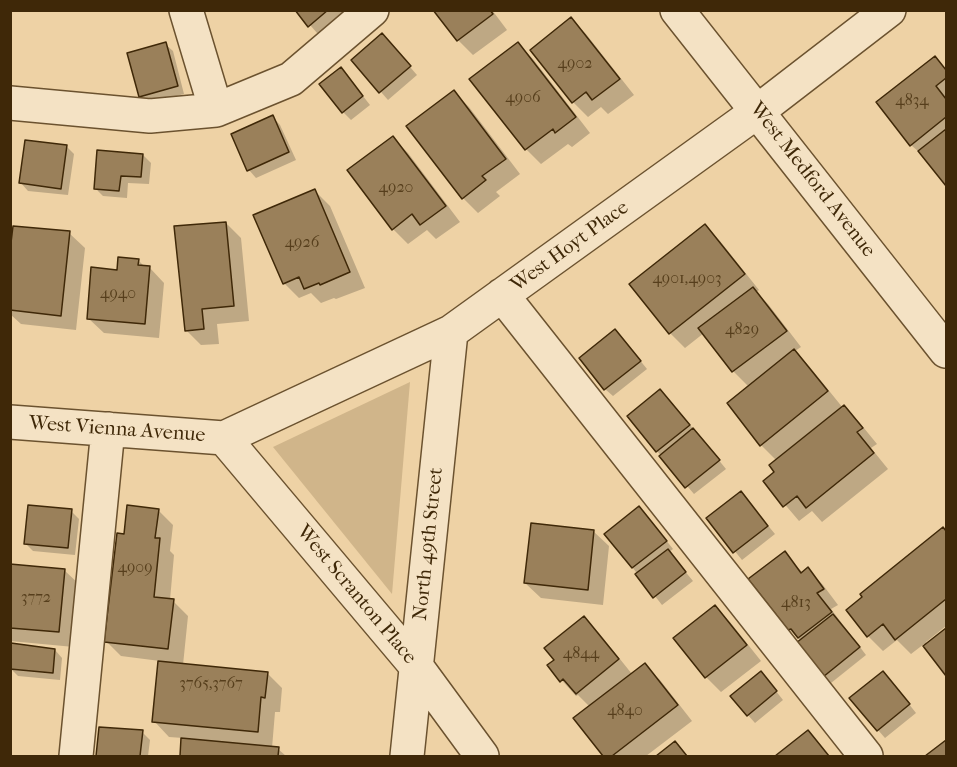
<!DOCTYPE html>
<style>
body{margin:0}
#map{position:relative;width:957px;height:767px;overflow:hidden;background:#eed2a5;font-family:"IM FELL French Canon",serif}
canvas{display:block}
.frame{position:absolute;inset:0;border:12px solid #3f2808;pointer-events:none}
</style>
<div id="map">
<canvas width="957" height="767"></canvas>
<div class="frame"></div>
</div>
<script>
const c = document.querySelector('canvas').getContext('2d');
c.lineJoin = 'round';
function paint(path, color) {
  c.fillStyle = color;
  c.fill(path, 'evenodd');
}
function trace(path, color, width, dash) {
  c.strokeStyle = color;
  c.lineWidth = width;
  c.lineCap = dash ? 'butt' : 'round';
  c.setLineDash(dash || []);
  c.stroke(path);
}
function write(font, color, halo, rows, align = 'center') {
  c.font = font + ' "IM FELL French Canon",serif';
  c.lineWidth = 6;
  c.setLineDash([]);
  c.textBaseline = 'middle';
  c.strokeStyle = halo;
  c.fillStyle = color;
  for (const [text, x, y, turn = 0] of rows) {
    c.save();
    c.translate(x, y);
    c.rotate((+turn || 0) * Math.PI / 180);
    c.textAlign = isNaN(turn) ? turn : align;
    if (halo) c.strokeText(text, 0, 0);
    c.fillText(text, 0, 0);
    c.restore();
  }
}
const green = new Path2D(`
 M410 382 392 594 273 447Z`);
const shadow = new Path2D(`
 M297 10H355L324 41Z
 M435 10H492L507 30 473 55 458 40Z
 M571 19 586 34 634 95 608 114 601 107 588 117 573 102 532 50Z
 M389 43 417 75 388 100 353 60Z
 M165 44 173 51 184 94 148 104 140 96Z
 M518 44 533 59 590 133 572 147 568 144 541 164 526 149Z
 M935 58 946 69V184L927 159 911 145Z
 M348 77 370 105 351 120 343 112Z
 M454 92 469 107 520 174 496 192 500 196 478 213 463 198Z
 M273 117 280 125 296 160 256 178 249 170Z
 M393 138 408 153 460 222 436 239 427 230 408 244 393 229Z
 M66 146 74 154 68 195 28 191 21 183Z
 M143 155 151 163 149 184 128 183 127 198 103 196 96 189Z
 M315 191 330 206 365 288 336 299 334 298 321 303 311 293 299 298 284 283Z
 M226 223 241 238 249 321 217 324 219 344 201 345 186 330Z
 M705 226 720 241 759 290 756 292 768 304 801 347 795 351 809 366 843 408 859 422 877 444 871 448 888 469 822 522 812 511 799 521 765 481 776 472 777 461 761 445 749 387 733 371 704 333 685 348 670 333Z
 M69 233 85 248 76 330 21 324 10 314V265Z
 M138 260 145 267H149L164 283 159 338 104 333 88 318 119 271Z
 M622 338 647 369 613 396 605 389Z
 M668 398 726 469 694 494 657 451Z
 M741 493 775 534 742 560 708 518Z
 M158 510 173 525 170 551 174 555 170 600 173 601 188 616 183 665 267 673 282 688 280 712H275L272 748 278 749 286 756H181L183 738 169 737 154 721 160 661 121 656 106 641 126 536Z
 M71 511 79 519 75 555 33 551 25 543Z
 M646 515 673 549 669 552 693 581 662 605 606 534Z
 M943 529 946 532V626L926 642 927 645 946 630V674L924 644 911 654 897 640 883 651 868 636 848 610Z
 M593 531 609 546 603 605 541 598 525 583Z
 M784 553 803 573 808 569 823 585 838 605 831 609 866 655 831 683 824 676 801 641 789 629Z
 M10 565 64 570 80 585 74 647 10 641Z
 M715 607 730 622 761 661 721 692 706 677Z
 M584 618 599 633 632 674 644 665 660 680 692 721 646 756H605L575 719 590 707 578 695 576 696 549 666 556 661Z
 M55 650 62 658 60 680 18 676 10 668Z
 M890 680 916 713 885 738 878 730Z
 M768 681 783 700 755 723 732 697Z
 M100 728 142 732 150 740 148 756H98Z
 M808 732 829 756H778Z`);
const building = new Path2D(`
 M295 10H328L308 27Z
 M433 10H490L493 14 457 41Z
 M571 17 620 79 592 100 586 92 572 103 530 50Z
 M382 33 411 66 379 93 351 60Z
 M166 42 178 86 139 97 127 53Z
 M518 42 576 117 555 133 553 129 525 150 469 79Z
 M935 56 946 70V78L936 86 946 99V117L910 146 876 102Z
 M341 67 363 96 342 113 319 84Z
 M454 90 506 159 482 176 486 180 462 199 406 126Z
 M273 115 289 152 247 171 231 134Z
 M946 129V186L918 151Z
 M393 136 446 206 420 225 412 214 392 230 347 170Z
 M25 140 67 145 61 189 19 183Z
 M97 150 143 154 141 177 121 176 119 191 94 189Z
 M315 189 350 272 320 285 319 283 304 289 299 277 283 284 253 215Z
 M226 222 234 306 202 309 204 329 185 331 174 226Z
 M705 224 745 274 669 334 629 284Z
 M13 226 70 231 61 316 10 310V251Z
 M118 257 139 259 138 265 150 266 145 324 87 319 91 267 117 270Z
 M753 287 787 331 732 372 698 328Z
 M615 329 641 361 604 390 579 358Z
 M794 349 828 391 760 446 727 403Z
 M660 389 690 425 656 452 627 416Z
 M844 405 863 428 857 432 874 453 806 508 797 496 783 507 763 481 774 472 769 465Z
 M693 428 720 460 685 488 659 456Z
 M741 491 768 526 733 553 706 518Z
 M28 505 72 509 68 548 24 544Z
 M127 505 159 509 155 538H160L154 597 174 599 168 649 104 642 117 533 124 534Z
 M639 506 667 541 632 568 604 534Z
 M531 523 594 530 588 590 524 583Z
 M943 527 946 531V599L895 640 883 624 867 637 846 610 862 597 860 594Z
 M668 549 686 572 653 598 635 574Z
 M785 551 801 573 808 567 824 589 817 593 832 612 798 638 791 629 788 630 748 579Z
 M10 564 65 569 59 632 10 628Z
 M715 605 747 645 705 678 673 638Z
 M833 614 860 647 823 677 796 643Z
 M584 616 619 659 576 694 563 679 560 682 547 665 554 660 544 648Z
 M946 628V676L923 646Z
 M11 643 55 649 53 673 10 669Z
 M158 661 268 672 265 698 261 697 258 732 152 722Z
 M645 663 678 705 612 756H603L573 718Z
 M761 671 777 691 747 716 730 696Z
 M883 671 910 704 877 731 849 698Z
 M99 727 143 730 140 756H96Z
 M808 730 829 756H775Z
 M181 738 279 747 278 756H180Z
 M946 740V756H925Z
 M675 741 687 756H656Z`);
const minor = new Path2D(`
 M186 10 216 110
 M677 10 946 351
 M10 103 150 116 216 110 291 79 372 10
 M502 295 866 756
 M10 422 224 438 451 332 758 111 889 10
 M224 438 416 666 482 756
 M76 756 108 429
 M407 756 451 332`);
const numberNames = [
 ["4902",575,64],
 ["4906",523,98],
 ["4834",912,101],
 ["4920",396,188],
 ["4926",302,243],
 ["4901,4903",687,279],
 ["4940",118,294],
 ["4829",742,330],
 ["4909",135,568],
 ["3772",36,598],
 ["4813",796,603],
 ["4844",581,654],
 ["3765,3767",211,684],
 ["4840",625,711]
];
const streetNames = [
 ["West Medford Avenue",812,180,52],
 ["West Hoyt Place",570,247,-36],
 ["West Vienna Avenue",117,430,4],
 ["North 49th Street",429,544,-84],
 ["West Scranton Place",356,595,50]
];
paint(green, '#d0b58a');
paint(shadow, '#0003');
paint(building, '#9a805a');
trace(building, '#3f2808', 1.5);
trace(minor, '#6b522f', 36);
trace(minor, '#f4e2c4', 33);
write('16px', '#563e1c', null, numberNames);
write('20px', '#3f2808', '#f4e2c4', streetNames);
</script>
